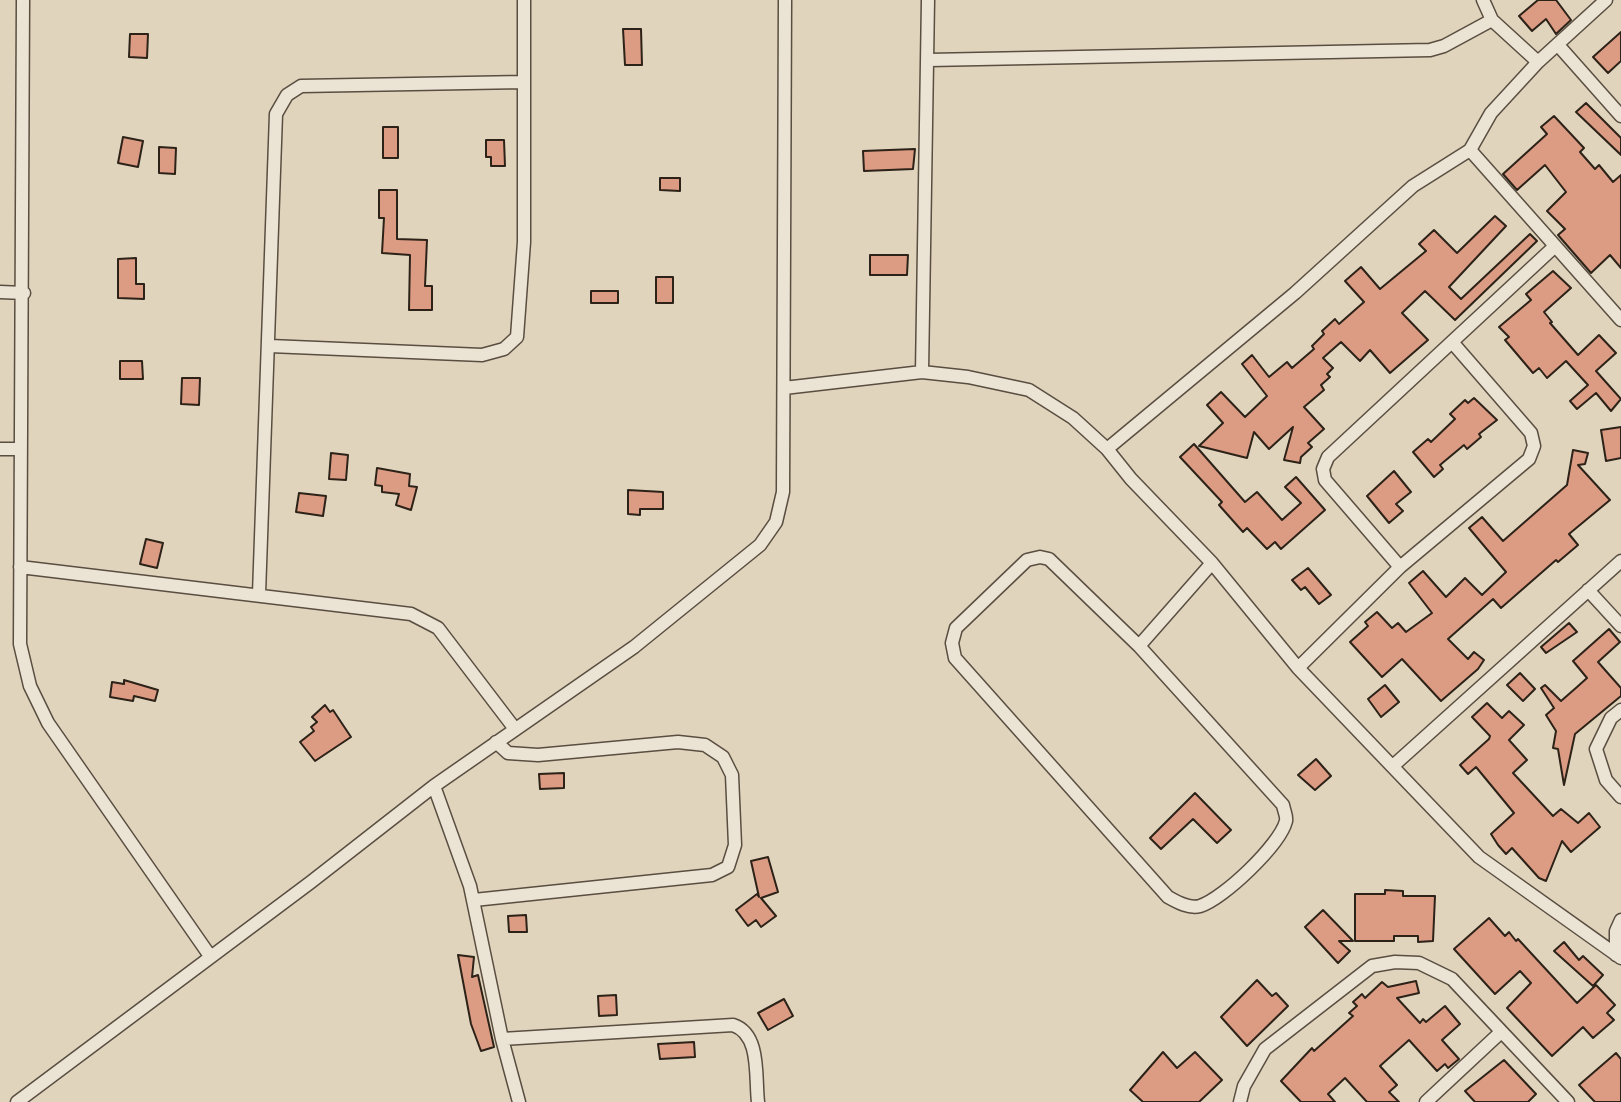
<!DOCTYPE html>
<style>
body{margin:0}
canvas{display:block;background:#e0d4bc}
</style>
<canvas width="1621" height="1102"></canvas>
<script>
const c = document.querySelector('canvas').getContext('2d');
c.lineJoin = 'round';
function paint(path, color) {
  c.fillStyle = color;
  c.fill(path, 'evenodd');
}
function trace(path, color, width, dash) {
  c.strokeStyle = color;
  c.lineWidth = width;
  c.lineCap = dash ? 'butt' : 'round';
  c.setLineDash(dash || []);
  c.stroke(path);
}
const building = new Path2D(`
 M1538 0H1556L1571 20 1556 34 1546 19 1532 31 1519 16Z
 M623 29H641L642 65H625Z
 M1621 32V61L1608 73 1593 57Z
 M130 34H148L147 58 129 57Z
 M1586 103 1621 138V155L1576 112Z
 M1554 116 1584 148 1580 152 1595 169 1599 165 1613 182 1621 175V268L1610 255 1591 273 1558 235 1565 229 1547 211 1566 192 1545 165 1517 190 1503 174 1547 134 1541 127Z
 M383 127H398V158H383Z
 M123 137 143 141 138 167 118 163Z
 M486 140H504L505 166H491V157H486Z
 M159 147 176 148 175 174 159 173Z
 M915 149 913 169 864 171 863 151Z
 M660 178H680V191L660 190Z
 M379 190H397V239L427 240 425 286H432V310H409L410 255 382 253 384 218H379Z
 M1495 216 1506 226 1449 287 1461 299 1530 234 1537 241 1455 320 1425 291 1402 313 1428 340 1390 373 1370 350 1360 361 1341 342 1323 358 1333 368 1327 374 1330 377 1321 385 1324 390 1304 407 1324 429 1308 443 1312 447 1301 457 1300 463 1284 460 1293 427 1269 449 1254 432 1247 458 1199 446 1223 423 1207 405 1221 392 1245 417 1267 396 1242 364 1252 355 1269 377 1287 362 1292 368 1314 349 1312 346 1324 334 1322 331 1335 319 1339 324 1364 302 1345 281 1361 267 1380 289 1426 251 1419 244 1434 230 1457 253Z
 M870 255H908L907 275H870Z
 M136 258V284H144V299L118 298V259Z
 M1553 271 1571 288 1544 312 1552 322 1550 323 1578 355 1599 335 1616 353 1596 371 1621 399 1611 411 1596 393 1577 409 1570 401 1588 385 1566 361 1547 378 1539 368 1533 373 1505 340 1509 337 1499 327 1531 300 1526 294Z
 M656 277H673V303H656Z
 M591 291H618V303H591Z
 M120 361H142L143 379H120Z
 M182 378H200L199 405 181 404Z
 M1474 398 1497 420 1479 434 1481 437 1467 449 1464 445 1440 465 1443 469 1434 477 1413 452 1428 439 1431 442 1455 419 1450 414 1465 400 1468 403Z
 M1621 427V458L1606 461 1601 430Z
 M1194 444 1245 502 1257 492 1282 520 1301 503 1285 487 1296 477 1325 510 1281 549 1275 542 1267 549 1247 528 1243 532 1219 505 1222 502 1180 457Z
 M1573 450 1588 453 1585 464 1578 465 1610 500 1569 534 1578 545 1558 562 1556 560 1501 608 1493 599 1448 639 1468 659 1474 652 1484 660 1478 669 1441 701 1402 659 1382 677 1350 642 1368 626 1365 622 1377 612 1392 628 1398 623 1406 632 1432 613 1409 583 1423 571 1446 597 1465 578 1482 595 1506 572 1469 528 1482 517 1503 541 1567 485Z
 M331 453 348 455 346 480 329 479Z
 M377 468 410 474 409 486 417 487 411 510 396 505 399 494 382 492V486L375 485Z
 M1394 471 1411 492 1396 504 1403 511 1389 523 1367 496Z
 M628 490 663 492V509H640V515L628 514Z
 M299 493 326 496 323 516 296 512Z
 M146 539 163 543 157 568 140 564Z
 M1308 568 1331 595 1319 604 1305 587 1301 590 1292 580Z
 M1569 623 1577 632 1546 653 1541 647Z
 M1609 629 1620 642 1598 662 1621 688V696L1575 734 1564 785 1558 749 1553 748 1556 731 1546 715 1554 708 1541 688 1545 685 1561 701 1577 687 1587 678 1573 661Z
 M1520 673 1535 689 1523 701 1507 685Z
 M124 680 158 690 155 701 134 696 133 701 110 697 112 682 124 684Z
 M1385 685 1399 702 1381 717 1368 699Z
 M1487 703 1502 718 1509 711 1524 725 1509 740 1527 760 1513 773 1553 816 1561 809 1578 823 1589 813 1600 827 1571 852 1562 841 1546 881 1539 878 1512 848 1506 854 1498 845 1491 834 1514 813 1476 767 1468 774 1460 765 1489 739 1490 736 1472 717Z
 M325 705 330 712 333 710 351 737 315 761 300 742 314 731 311 727 317 722 312 717Z
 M1316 759 1331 776 1315 790 1298 775Z
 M564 773V788L540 789 539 774Z
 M1195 793 1231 830 1217 843 1193 819 1161 849 1150 838Z
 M768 857 778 892 761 898 776 916 761 927 756 920 748 926 736 910 757 894 759 897 751 861Z
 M1385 890 1403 891V896H1435L1433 941 1418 942V936H1394V941H1355V894H1385Z
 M1323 910 1353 941H1339L1350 951 1338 963 1305 927Z
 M526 915 527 932H509L508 916Z
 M1489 918 1505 936 1509 932 1516 941 1518 939 1577 1003 1596 985 1615 1005 1607 1013 1614 1020 1593 1038 1583 1027 1552 1056 1507 1008 1531 983 1520 971 1495 994 1454 949Z
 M1564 942 1579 960 1583 956 1603 975 1593 986 1554 951Z
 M458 955 474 957 472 977 478 975 494 1047 481 1051 471 1024Z
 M1257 980 1272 996 1276 993 1288 1006 1247 1046 1221 1017Z
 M1416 981 1419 993 1397 998 1420 1023 1423 1019 1426 1022 1445 1006 1460 1024 1442 1040 1459 1059 1448 1068 1445 1064 1437 1071 1409 1040 1380 1066 1397 1085 1389 1092 1399 1102H1367L1345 1078 1328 1094 1335 1102H1301L1281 1081 1312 1048 1314 1051 1353 1016 1349 1013 1357 1006 1353 1002 1362 994 1365 998 1382 982 1388 987Z
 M616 995 617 1015 599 1016 598 996Z
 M784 999 793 1016 768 1030 758 1013Z
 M694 1042 695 1057 660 1059 658 1044Z
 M1163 1052 1177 1068 1195 1052 1222 1080 1199 1102H1143L1130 1090Z
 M1616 1053 1621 1059V1102H1595L1579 1085Z
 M1504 1060 1536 1094 1528 1102H1475L1465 1091Z`);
const minor = new Path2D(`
 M23 0 20 644 30 686 48 723 210 956
 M1483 0 1492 20 1538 62
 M1558 45 1621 116
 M929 60 1430 50 1444 46 1492 20
 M1470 150 1621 320
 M0 292 24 293
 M270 346 482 355 504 349 517 337 524 242V0
 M922 372 928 0
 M784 388 922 372 968 377 1029 390 1073 418 1107 449 1131 479 1212 563 1298 668 1479 857 1621 958
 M0 449H20
 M1107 449 1295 293 1413 186 1470 150 1491 113 1538 62 1606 0
 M1040 557 1049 559 1139 646 1283 805C1284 811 1287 816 1286 821 1280 845 1223 899 1200 906 1189 909 1177 902 1168 897L955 658 952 643 956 628 1027 560Z
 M20 567 411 614 438 628 515 729
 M1400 567 1529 459 1534 446 1531 433 1452 342
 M1588 590 1621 626
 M259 594 276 114 287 95 301 86 523 82
 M1139 646 1212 563
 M1298 668 1400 567 1325 480 1323 469 1328 457 1553 248
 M1621 710 1611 718 1596 749 1606 780 1621 797
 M1394 765 1621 561
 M434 786 470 886 502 1039 519 1102
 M474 900 712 875 728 867 735 845 732 775 723 757 705 745 678 742 538 755 508 753 496 742
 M1616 955V931L1621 920
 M502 1039 733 1025C761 1034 755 1077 758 1102
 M17 1102 311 882 434 786 634 647 760 545 776 522 783 492 785 0
 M1240 1102 1244 1086 1265 1049 1372 966 1395 962 1419 963 1452 979 1568 1102
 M1426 1102 1501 1032`);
paint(building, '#dc9b83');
trace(building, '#2c2218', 2);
trace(minor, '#594e41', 15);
trace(minor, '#ebe3d3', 12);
</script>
